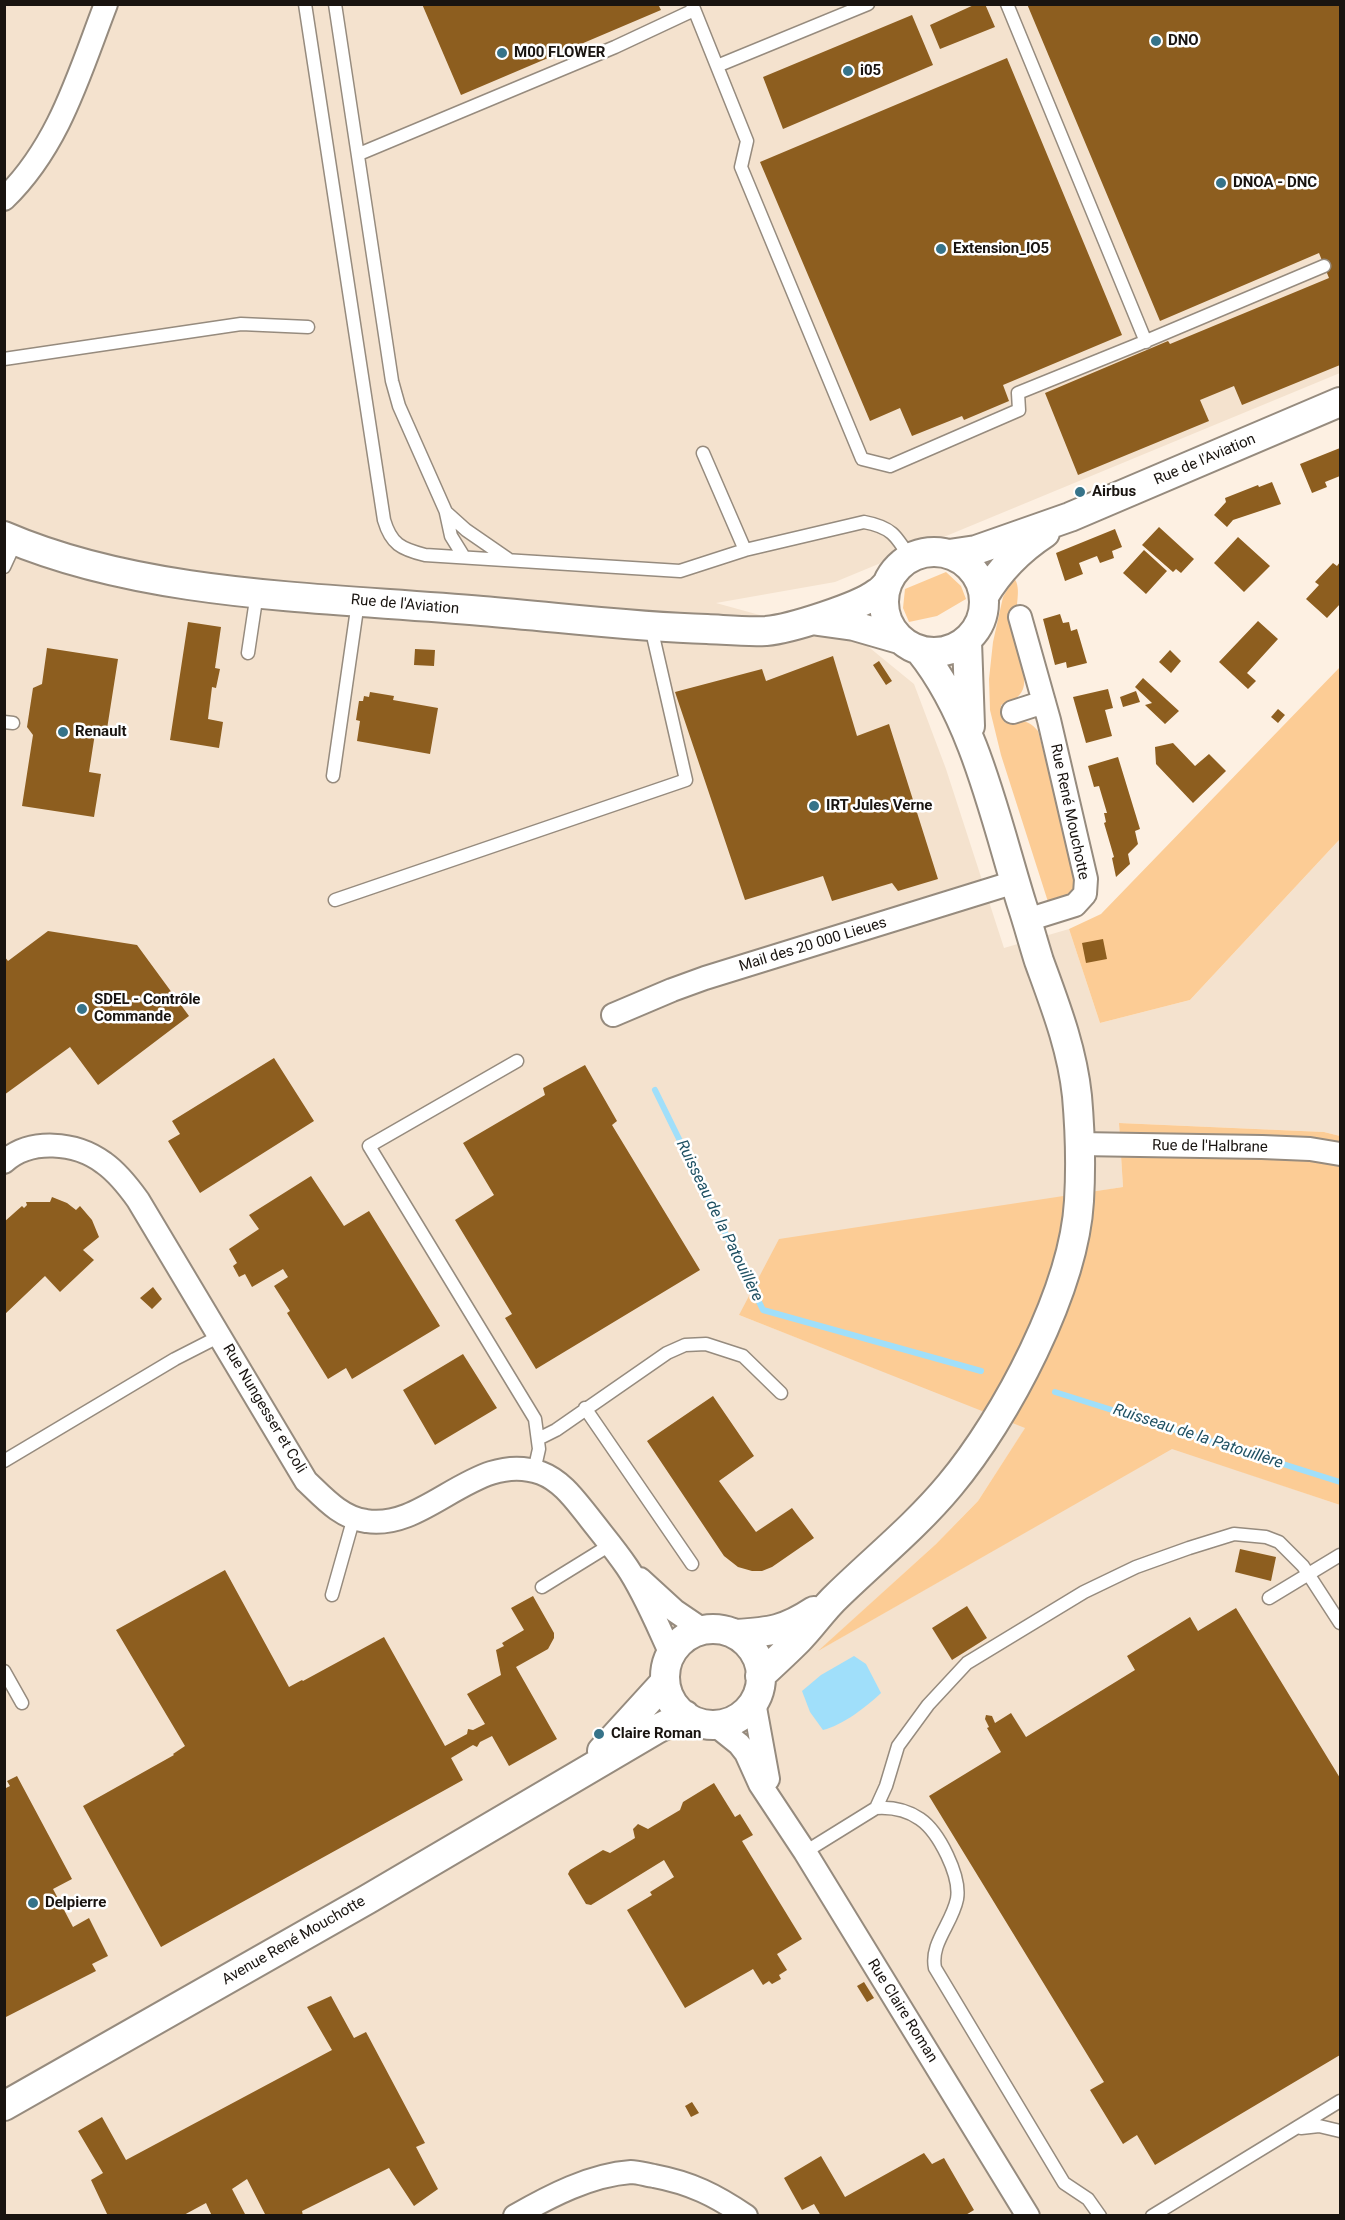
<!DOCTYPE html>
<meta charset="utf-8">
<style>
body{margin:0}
#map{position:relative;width:1345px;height:2220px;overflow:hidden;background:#fdf0e2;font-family:Roboto,sans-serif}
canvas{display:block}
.frame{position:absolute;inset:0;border:6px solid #191410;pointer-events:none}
</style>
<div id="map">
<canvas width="1345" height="2220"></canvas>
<div class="frame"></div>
</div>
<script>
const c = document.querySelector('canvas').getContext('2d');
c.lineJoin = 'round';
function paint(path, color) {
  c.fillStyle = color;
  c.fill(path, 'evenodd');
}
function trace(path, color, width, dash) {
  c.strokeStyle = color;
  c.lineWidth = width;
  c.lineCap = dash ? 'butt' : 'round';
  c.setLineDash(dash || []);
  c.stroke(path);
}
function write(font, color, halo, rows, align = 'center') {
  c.font = font + ' Roboto,sans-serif';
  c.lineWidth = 5;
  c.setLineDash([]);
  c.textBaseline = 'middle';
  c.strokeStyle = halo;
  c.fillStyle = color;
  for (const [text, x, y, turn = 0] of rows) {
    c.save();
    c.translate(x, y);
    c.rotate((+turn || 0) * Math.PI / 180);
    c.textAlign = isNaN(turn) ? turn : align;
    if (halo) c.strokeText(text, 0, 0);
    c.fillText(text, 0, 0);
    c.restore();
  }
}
const built = new Path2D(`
 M5 5H1340V373L835 582 716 603 865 644 914 684 946 769 1004 948 1069 929 1100 1023 1190 1000 1340 839V1136L1324 1132 1119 1123 1123 1187 1049 1199 739 1315 1026 1427 978 1501 936 1544 821 1649 1172 1448 1340 1505V2215L5 2216Z`);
const green = new Path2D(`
 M946 572 961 586 966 599 937 616 909 622 903 608 905 589Z
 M1014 578C1022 588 1015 605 1017 617L1008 620C1012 635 1029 675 1023 689 1019 699 1010 702 1001 705L1005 723C1019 719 1029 720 1038 731L1074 867 1076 891 1050 908 1001 755 990 710 989 679 993 642 1003 597Z
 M1340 667V839L1190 1000 1100 1023 1069 929 1101 914Z
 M1119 1123 1324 1132 1340 1136V1505L1172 1449 818 1651 936 1544 978 1501 1025 1428 739 1315 779 1239 1123 1187Z`);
const water = new Path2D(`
 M854 1656 866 1664 881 1693C866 1707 843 1725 823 1730L810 1712 802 1691 821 1675Z`);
const stream = new Path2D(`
 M655 1090 763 1310 981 1371
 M1055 1392 1340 1482`);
const building = new Path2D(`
 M422 4H658L661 10 461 95Z
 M976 4H985L995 27 940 49 930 25Z
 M1027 4H1340V365L1242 405 1234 386 1200 400 1209 421 1078 475 1045 393 1168 341 1170 344 1329 278 1319 253 1160 321Z
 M912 15 933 65 783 129 763 77Z
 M1007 58 1122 335 1003 385 1009 401 964 420 962 416 912 436 900 408 870 421 760 162Z
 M1340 448V476L1325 482 1327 487 1312 493 1300 464Z
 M1272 482 1281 504 1233 520 1227 527 1214 515 1226 502 1225 498 1258 485 1259 487Z
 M1159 527 1194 559 1181 573 1176 569 1173 572 1142 545Z
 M1115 529 1122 547 1112 551 1114 558 1100 563 1097 556 1079 563 1083 574 1065 581 1056 553Z
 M1238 537 1270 566 1244 592 1214 563Z
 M1144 550 1167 571 1146 594 1123 573Z
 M1340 562V604L1327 618 1306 599 1319 585 1315 582 1333 563 1337 566Z
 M1060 614 1063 623 1069 622 1071 631 1077 629 1087 663 1067 668 1066 662 1055 665 1043 619Z
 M1258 621 1278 639 1247 673 1256 681 1248 689 1219 662Z
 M188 622 221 627 215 668 220 669 216 688 212 687 208 719 223 722 219 748 170 740Z
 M47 648 118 659 107 729 96 727 89 772 101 774 94 817 22 806 33 735 27 727 33 688 42 684Z
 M415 649 435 650 434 666 414 665Z
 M1170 650 1181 661 1171 673 1159 662Z
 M833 656 857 736 889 724 938 879 898 891 892 883 832 901 823 876 745 900 675 692 762 669 766 681Z
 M879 661 892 681 886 685 873 665Z
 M1143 678 1179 711 1165 724 1145 705 1152 703 1135 687Z
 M1108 689 1113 708 1105 710 1112 736 1086 743 1073 697Z
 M1136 691 1140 702 1123 707 1120 697Z
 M370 692 394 696 393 700 438 708 430 754 357 741 360 721 356 720 359 701H363L364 696 369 697Z
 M1278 709 1285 715 1278 723 1271 717Z
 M1173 743 1195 766 1209 754 1226 771 1193 803 1156 764 1155 747Z
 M1118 757 1140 829 1135 831 1138 844 1128 854 1130 864 1116 877 1112 858 1114 857 1104 823 1106 822 1104 813H1107L1099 786 1094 787 1088 766Z
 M48 931 137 945 189 1016 98 1085 70 1047 4 1095V956L8 961Z
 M1103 939 1107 959 1086 963 1082 943Z
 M274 1058 314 1121 200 1193 168 1141 180 1134 172 1121Z
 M585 1065 617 1121 612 1125 700 1270 536 1369 505 1318 512 1314 455 1220 494 1195 463 1143 545 1095 543 1088Z
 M311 1176 344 1226 369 1211 440 1326 352 1379 346 1368 328 1379 287 1313 290 1311 274 1286 288 1277 283 1269 252 1287 245 1274 239 1277 233 1266 237 1263 229 1249 259 1229 249 1215Z
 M52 1197 67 1203 76 1210 80 1206 92 1220 99 1237 83 1250 94 1260 60 1292 45 1276 4 1315V1222L22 1206 24 1208 27 1205 26 1202H50Z
 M153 1287 162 1299 152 1309 140 1298Z
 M463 1354 497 1408 435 1445 403 1390Z
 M713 1396 754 1456 719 1481 756 1532 792 1508 814 1538 772 1567 762 1571H752L738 1567 724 1556 647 1441Z
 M1240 1549 1276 1557 1271 1581 1235 1572Z
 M225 1570 289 1687 302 1680 303 1681 384 1637 445 1746 467 1734 468 1729 473 1730 485 1724 467 1694 501 1675 496 1650 504 1646 502 1643 524 1630 511 1608 533 1596 554 1633V1638L548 1649 516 1667 557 1739 509 1766 492 1736 480 1742 477 1747 473 1745 451 1758 463 1780 161 1947 83 1806 174 1755 173 1754 185 1746 116 1630Z
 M967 1606 987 1638 952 1660 932 1628Z
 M1236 1608 1340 1778V2055L1155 2165 1137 2135 1123 2144 1090 2090 1104 2082 929 1796 1001 1752 987 1728 989 1727 985 1719 986 1715 992 1716 995 1723 1011 1713 1026 1737 1135 1670 1127 1656 1190 1617 1198 1631Z
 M17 1776 72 1879 53 1889 73 1927 89 1918 108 1956 92 1964 96 1971 4 2018V1789L10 1786 7 1781Z
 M714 1783 735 1817 740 1814 753 1835 742 1841 802 1939 777 1954 787 1970 779 1975 781 1979 772 1984 769 1981 763 1985 753 1969 685 2008 627 1910 652 1895 650 1892 674 1877 664 1860 591 1905 586 1904 568 1874 570 1870 603 1850 610 1853 635 1838 633 1829 638 1824 648 1829 680 1810 683 1802Z
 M864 1982 874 1998 867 2002 857 1986Z
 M331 1996 354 2038 366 2032 425 2143 416 2147 438 2189 414 2206 389 2168 302 2211 303 2216H266L247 2179 232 2189 246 2216H212L206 2203 182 2216H108L91 2180 103 2173 78 2131 102 2117 126 2160 332 2050 307 2007Z
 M692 2102 699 2113 691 2117 685 2106Z
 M924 2153 932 2164 944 2158 974 2210 964 2216H821L814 2204 802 2210 784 2178 821 2156 845 2197Z`);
const service = new Path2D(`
 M305 4 384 520C391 544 401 549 425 555L680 571 745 550 864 522C891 527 896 535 910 558
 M335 4 392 381 399 406 446 512 466 530 508 559
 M692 4 747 141 741 167 862 459 890 466 1019 410 1018 393 1139 344 1324 266
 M1007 4 1146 342
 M717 66 868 4
 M359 154 615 47 694 10
 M4 359 241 324 308 327
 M703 453 745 550
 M446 513 451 536 464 557
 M4 567 16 541
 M248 653 257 593
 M4 722 13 723
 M333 776 358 602
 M335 900 686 780 651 627
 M517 1061 369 1146 535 1419 539 1449 534 1471
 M585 1408 692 1564
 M538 1439 556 1430 667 1353 685 1345 706 1344 743 1356 781 1393
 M4 1461 175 1359 220 1336
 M542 1587 610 1545
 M332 1595 354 1517
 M1269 1598 1340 1555
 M4 1671 22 1703
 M876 1808C891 1807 907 1810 920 1819 939 1832 961 1876 957 1899 952 1924 930 1943 935 1968L1064 2183 1088 2199 1100 2216
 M805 1852 876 1808 886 1786 898 1746 928 1705 967 1663 1084 1592 1136 1567 1189 1548 1234 1534 1266 1537 1279 1542 1303 1566 1340 1623
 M1301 2128 1319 2126 1340 2131
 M1152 2216 1340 2101`);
const minor = new Path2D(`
 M4 199C59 146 79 74 106 4
 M1020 617 1049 720 1086 879 1085 894 1075 905 1027 920
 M1013 712 1044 702
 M613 1015 672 990 705 978 1015 882
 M1079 1144 1262 1147 1310 1149 1340 1154
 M4 1162C30 1138 76 1142 104 1163 118 1173 128 1186 138 1200L306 1481C323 1497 341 1518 366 1521 427 1531 476 1449 541 1473 562 1481 575 1500 588 1516 601 1533 615 1549 627 1567 644 1592 657 1624 670 1652
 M640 1579 675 1611 703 1630
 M754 1702 768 1779
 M714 1724 739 1744 746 1753 760 1784 805 1852 1028 2216
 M515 2216C550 2196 590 2175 631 2172 638 2172 647 2175 654 2176 691 2183 715 2195 746 2216`);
const tertiary = new Path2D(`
 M4 536C148 598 327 597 482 611 557 617 632 627 707 629 727 630 747 632 766 631 790 629 859 607 877 593 881 591 884 587 887 584
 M884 602a50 50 0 1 1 100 0a50 50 0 1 1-100 0Z
 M949 554 976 550 1070 517 1340 402
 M984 596C1000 569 1019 550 1045 533
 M818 621 854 626 899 639
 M967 641 970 726
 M665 1677a48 48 0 1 1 96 0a48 48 0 1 1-96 0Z
 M736 1634C771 1632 785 1630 814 1611
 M760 1676C773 1664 786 1652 798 1640 812 1626 823 1609 837 1596 875 1559 916 1526 950 1485 1006 1418 1074 1290 1079 1201 1081 1167 1080 1130 1077 1096 1072 1048 1055 1005 1039 961 1033 942 1028 923 1022 905 996 822 975 719 920 651
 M602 1751 664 1683
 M4 2106 368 1899 657 1729 685 1715`);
const markers = [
 [1156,41,6,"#367389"],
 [502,53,6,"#367389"],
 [848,71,6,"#367389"],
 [1221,183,6,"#367389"],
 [941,249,6,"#367389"],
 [1080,492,6,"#367389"],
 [63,732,6,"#367389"],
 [814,806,6,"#367389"],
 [82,1009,6,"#367389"],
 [599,1734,6,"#367389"],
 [33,1903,6,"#367389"]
];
const poiNames = [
 ["DNO",1168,41],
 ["M00 FLOWER",514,53],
 ["i05",860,71],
 ["DNOA - DNC",1233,183],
 ["Extension_IO5",953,249],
 ["Airbus",1092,492],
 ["Renault",75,732],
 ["IRT Jules Verne",826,806],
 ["SDEL - Contrôle",94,1000],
 ["Commande",94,1017],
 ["Claire Roman",611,1734],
 ["Delpierre",45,1903]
];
const streetNames = [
 ["Rue de l'Aviation",1205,460,-23],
 ["Rue de l'Aviation",405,605,5],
 ["Rue René Mouchotte",1069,812,78],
 ["Mail des 20 000 Lieues",813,945,-17],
 ["Rue de l'Halbrane",1210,1147,1],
 ["Rue Nungesser et Coli",264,1409,59],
 ["Avenue René Mouchotte",294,1941,-30],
 ["Rue Claire Roman",902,2011,58]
];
const waterNames = [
 ["Ruisseau de la Patouillère",719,1221,64],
 ["Ruisseau de la Patouillère",1198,1437,18]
];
paint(built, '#f4e2ce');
paint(green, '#fccc95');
paint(water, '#a0dffa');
trace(stream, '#a0dffa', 6);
paint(building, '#8d5e1f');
trace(service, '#968b7e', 15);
trace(minor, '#968b7e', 26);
trace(tertiary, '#968b7e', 32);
trace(service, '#fff', 12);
trace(minor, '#fff', 22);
trace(tertiary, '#fff', 28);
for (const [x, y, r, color] of markers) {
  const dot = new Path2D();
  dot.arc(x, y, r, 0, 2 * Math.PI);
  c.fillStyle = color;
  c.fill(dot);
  trace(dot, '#fff', 2);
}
write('bold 15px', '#191410', '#fff', poiNames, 'left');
write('15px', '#191410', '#fff', streetNames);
write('italic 16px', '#1e5062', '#fff', waterNames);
</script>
